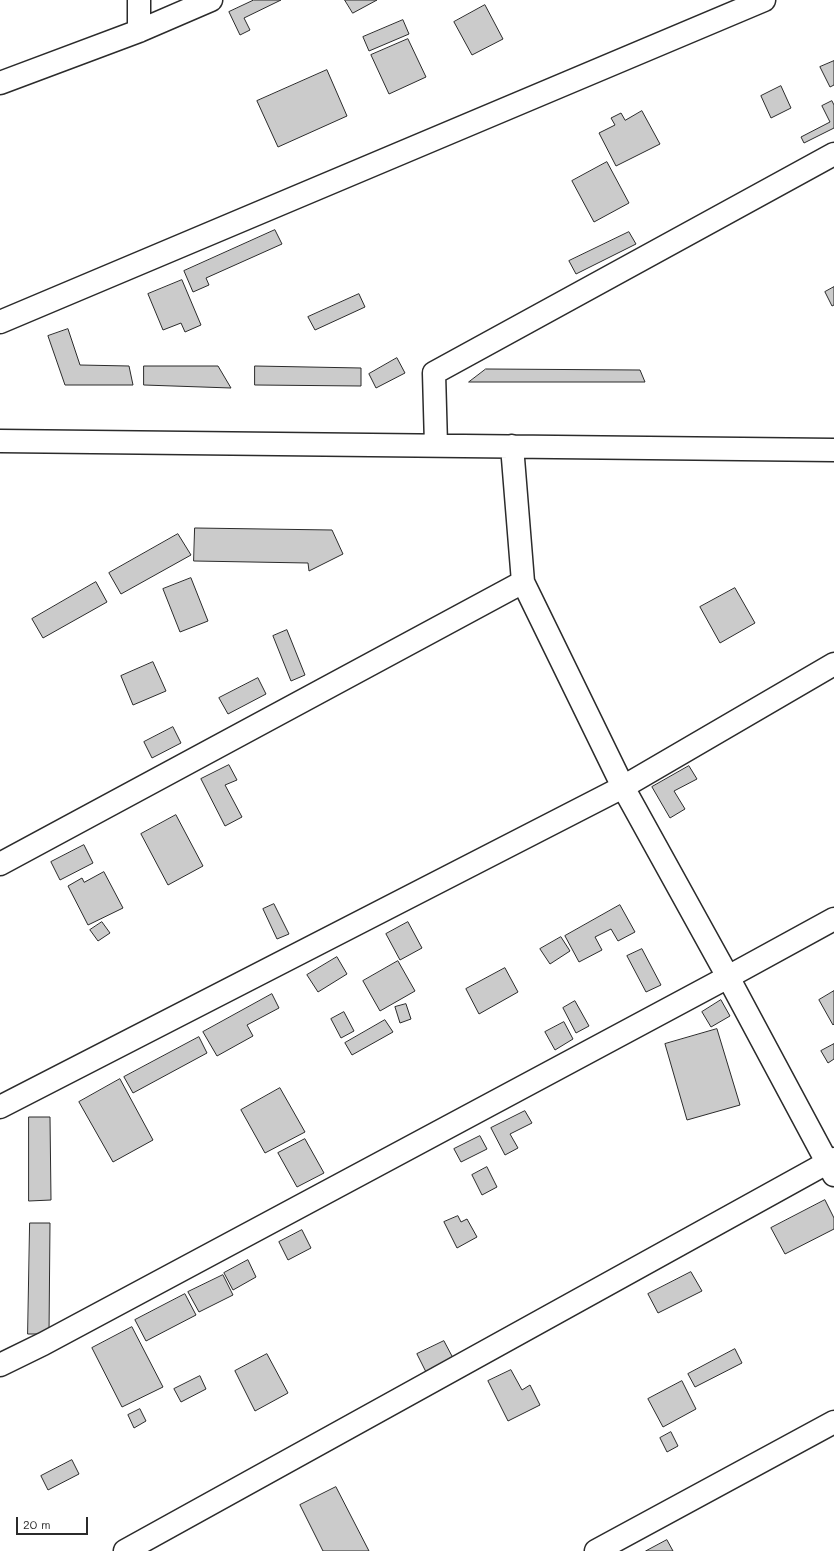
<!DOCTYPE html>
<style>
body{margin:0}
#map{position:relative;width:834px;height:1551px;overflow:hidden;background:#fff;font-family:Mali,sans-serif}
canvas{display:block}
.scale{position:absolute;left:16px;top:1517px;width:72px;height:18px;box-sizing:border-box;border:2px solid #2b2b2b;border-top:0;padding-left:5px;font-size:12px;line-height:14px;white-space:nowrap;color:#2b2b2b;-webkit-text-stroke:3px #fff;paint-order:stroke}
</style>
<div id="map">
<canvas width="834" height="1551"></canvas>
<div class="scale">20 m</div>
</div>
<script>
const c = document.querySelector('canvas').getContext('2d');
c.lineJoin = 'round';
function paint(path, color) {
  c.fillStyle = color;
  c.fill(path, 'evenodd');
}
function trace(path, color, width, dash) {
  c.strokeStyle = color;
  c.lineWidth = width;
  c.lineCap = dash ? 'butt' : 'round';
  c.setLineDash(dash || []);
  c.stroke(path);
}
const building = new Path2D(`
 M254 0H281L244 18 250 30 240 35 229 12Z
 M345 0H377L353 13Z
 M485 5 503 39 472 55 454 22Z
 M403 20 409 34 369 51 363 37Z
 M408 39 426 77 389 94 371 55Z
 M834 61V85L830 87 820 67Z
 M327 70 347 116 278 147 257 101Z
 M781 86 791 108 771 118 761 96Z
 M832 101 834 105V128L804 143 801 137 830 122 822 106Z
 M642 111 660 144 616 166 599 133 615 125 611 118 621 113 625 120Z
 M607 162 629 203 594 222 572 181Z
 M275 230 282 244 206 278 209 285 193 292 184 271Z
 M629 232 636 244 576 274 569 261Z
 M182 280 201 325 185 332 181 323 163 330 148 294Z
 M834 287V305L832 306 825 292Z
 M359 294 365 307 315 330 308 317Z
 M68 329 80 365 129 366 133 385H65L48 336Z
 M397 358 405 373 376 388 369 374Z
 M144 366H218L231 388 144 385Z
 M255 366 361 368V386L255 385Z
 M486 369 640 370 645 382H469Z
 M195 528 332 530 343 554 309 571 308 563 194 561Z
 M178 534 191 555 121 594 109 573Z
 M191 578 208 621 180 632 163 589Z
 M96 582 107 602 43 638 32 619Z
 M735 588 755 623 720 643 700 607Z
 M287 630 305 675 291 681 273 636Z
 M153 662 166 691 133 705 121 676Z
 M258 678 266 694 228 714 219 698Z
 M173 727 181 743 152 758 144 742Z
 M229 765 237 780 225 785 242 817 225 826 201 779Z
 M689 766 697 779 674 791 685 809 670 818 652 787Z
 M176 815 203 866 168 885 141 834Z
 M84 845 93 863 60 880 51 862Z
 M104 872 123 908 88 925 68 886 82 878 84 882Z
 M274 904 289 934 277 939 263 909Z
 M620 905 635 932 618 941 611 929 595 937 602 950 579 962 565 936Z
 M102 922 110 933 98 941 90 930Z
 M408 922 422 948 400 960 386 934Z
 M561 937 570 951 550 964 540 949Z
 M642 949 661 985 646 992 627 956Z
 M337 957 347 974 318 992 307 975Z
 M398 961 415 991 380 1011 363 981Z
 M505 968 518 992 479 1014 466 989Z
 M834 991V1024L833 1025 819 1000Z
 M272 994 279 1008 247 1025 253 1036 217 1056 203 1032Z
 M721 1000 730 1016 711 1027 702 1012Z
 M575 1001 589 1026 576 1033 563 1008Z
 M406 1004 411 1019 400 1023 395 1007Z
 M344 1012 354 1031 341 1038 331 1019Z
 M385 1020 393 1032 352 1055 345 1043Z
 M564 1022 573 1039 555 1050 545 1032Z
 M717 1029 740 1105 687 1120 665 1044Z
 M199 1037 207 1053 133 1093 124 1077Z
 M834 1044V1059L828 1063 821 1051Z
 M120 1079 153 1140 113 1162 79 1102Z
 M280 1088 305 1132 265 1153 241 1110Z
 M525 1111 532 1123 510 1134 518 1148 505 1155 491 1128Z
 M29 1117H50L51 1200 29 1201Z
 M480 1136 487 1149 461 1162 454 1149Z
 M305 1139 324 1173 297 1187 278 1153Z
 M487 1167 497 1187 482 1195 472 1175Z
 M825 1200 834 1218V1229L785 1254 771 1228Z
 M458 1216 461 1222 467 1219 477 1237 457 1248 444 1222Z
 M30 1223H50L49 1334H28Z
 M302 1230 311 1248 288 1260 279 1242Z
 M248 1260 256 1277 233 1290 224 1273Z
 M691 1272 702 1291 658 1313 648 1294Z
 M223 1275 233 1295 199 1312 188 1292Z
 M185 1294 196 1315 146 1341 135 1320Z
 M132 1327 163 1387 122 1407 92 1348Z
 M444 1341 453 1358 426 1372 417 1354Z
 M735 1349 742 1363 695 1387 688 1374Z
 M267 1354 288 1393 255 1411 235 1371Z
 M511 1370 522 1390 530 1385 540 1405 508 1421 488 1381Z
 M200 1376 206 1389 181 1402 174 1389Z
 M682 1381 696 1409 663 1427 648 1399Z
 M140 1409 146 1421 134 1428 128 1415Z
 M671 1432 678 1446 667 1452 660 1438Z
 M72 1460 79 1474 48 1490 41 1476Z
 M336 1487 369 1551H323L300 1505Z
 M667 1540 673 1551H646Z`);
const minor = new Path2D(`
 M139 31V0
 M0 83 139 31 211 0
 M0 322 764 0
 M0 441 834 450
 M436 445 434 373 834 154
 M512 446 523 582 623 787 728 977 834 1175
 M0 864 523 582
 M0 1107 623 787 834 664
 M0 1365 43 1344 728 977 834 919
 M125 1551 834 1159
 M596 1551 834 1422`);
paint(building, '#cbcbcb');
trace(building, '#2b2b2b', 1);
trace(minor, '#2b2b2b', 25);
trace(minor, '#fff', 22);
</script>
